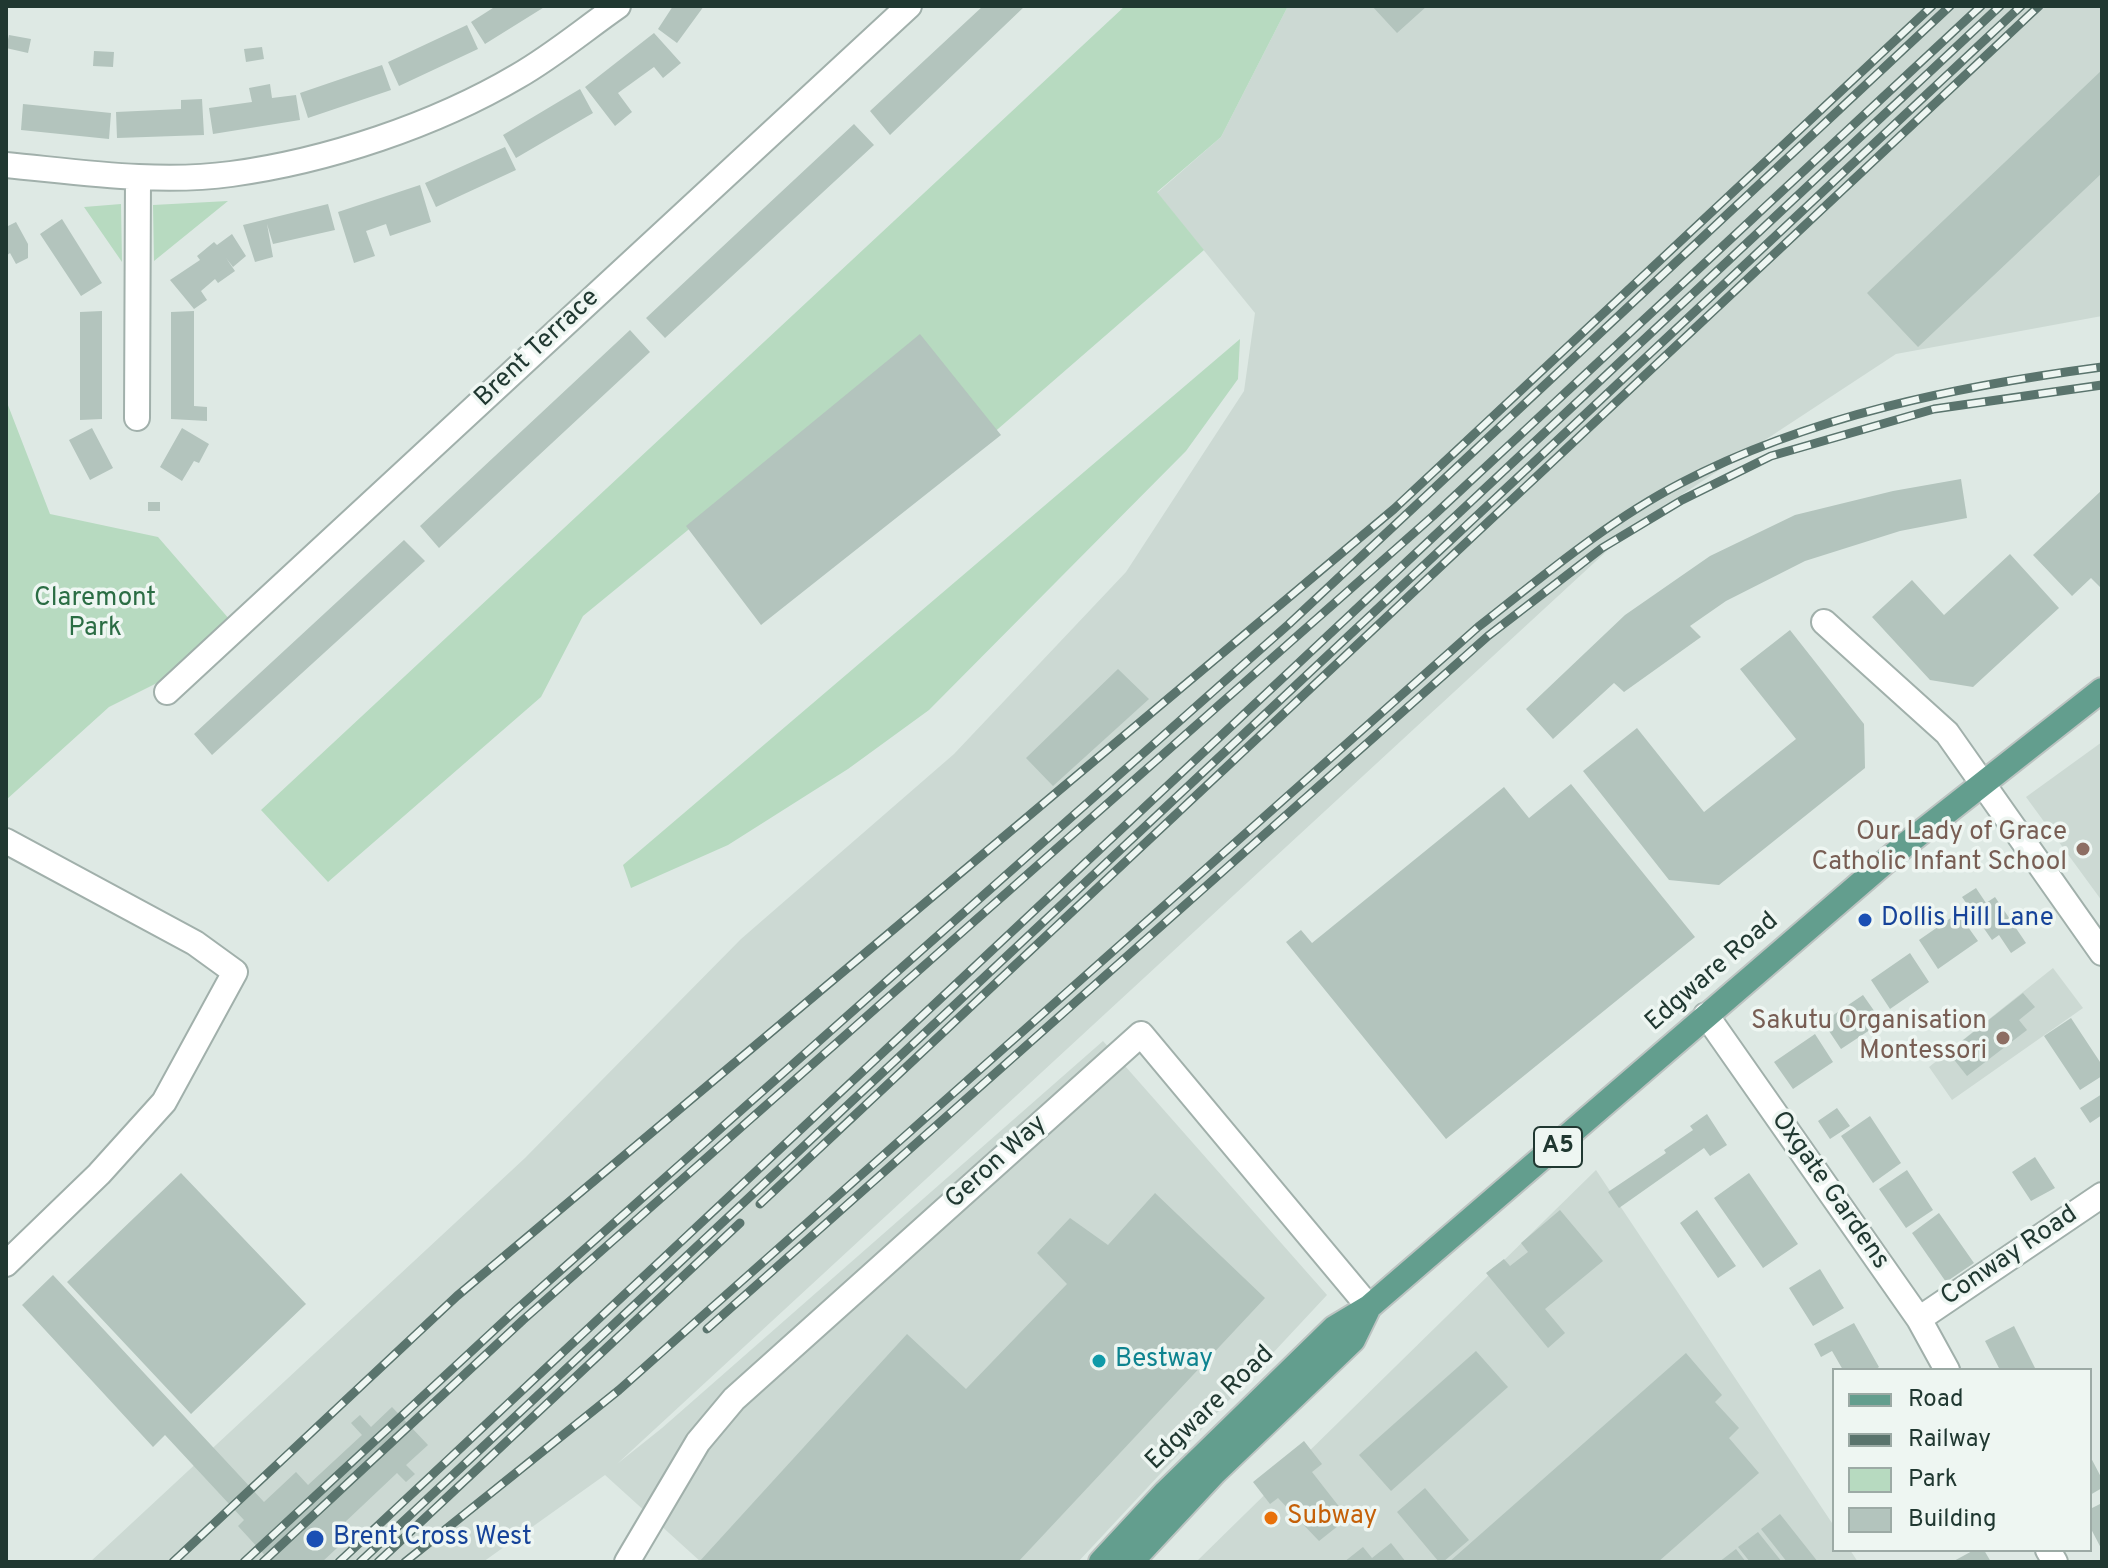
<!DOCTYPE html>
<style>
body{margin:0}
#map{position:relative;width:2108px;height:1568px;overflow:hidden;background:#dee9e4;font-family:Overpass,sans-serif}
canvas{display:block}
.frame{position:absolute;inset:0;border:8px solid #203831;pointer-events:none}
.legend{position:absolute;left:1832px;top:1368px;width:260px;height:184px;box-sizing:border-box;background:#eef6f2;border:2px solid #9caaa5;margin:0;padding:10px 14px;list-style:none;font-size:24px;color:#203831}
.legend li{display:flex;align-items:center;gap:16px;height:40px}
.legend b{width:40px;border:2px solid #9caaa5}
</style>
<div id="map">
<canvas width="2108" height="1568"></canvas>
<div class="frame"></div>
<ul class="legend">
<li><b style="height:10px;background:#639e8e"></b>Road</li>
<li><b style="height:10px;background:#5a746d"></b>Railway</li>
<li><b style="height:22px;background:#b7dac0"></b>Park</li>
<li><b style="height:22px;background:#b3c4bd"></b>Building</li>
</ul>
</div>
<script>
const c = document.querySelector('canvas').getContext('2d');
c.lineJoin = 'round';
function paint(path, color) {
  c.fillStyle = color;
  c.fill(path, 'evenodd');
}
function trace(path, color, width, dash) {
  c.strokeStyle = color;
  c.lineWidth = width;
  c.lineCap = dash ? 'butt' : 'round';
  c.setLineDash(dash || []);
  c.stroke(path);
}
function write(font, color, halo, rows, align = 'center') {
  c.font = font + ' Overpass,sans-serif';
  c.lineWidth = 7;
  c.setLineDash([]);
  c.textBaseline = 'middle';
  c.strokeStyle = halo;
  c.fillStyle = color;
  for (const [text, x, y, turn = 0] of rows) {
    c.save();
    c.translate(x, y);
    c.rotate((+turn || 0) * Math.PI / 180);
    c.textAlign = isNaN(turn) ? turn : align;
    if (halo) c.strokeText(text, 0, 0);
    c.fillText(text, 0, 0);
    c.restore();
  }
}
const built = new Path2D(`
 M1288 6H2102V316L1896 354 1634 526 617 1464 662 1428 1103 1041 1327 1295 1078 1562H701L605 1475 483 1562H90L525 1158 741 939 954 754 1126 572 1244 391 1255 313 1157 193 1221 137Z
 M2102 742V901L2026 797Z
 M2053 968 2083 1008 1952 1100 1929 1067Z
 M1596 1170 1834 1526V1550H1850L1858 1562H1196Z`);
const green = new Path2D(`
 M1125 6H1288L1221 137 1157 192 1204 250 991 435 920 340 583 616 541 697 328 882 261 810Z
 M228 201 154 261 153 205Z
 M121 204 122 262 84 207Z
 M1240 339 1238 379 1186 451 929 710 848 769 728 845 631 888 623 865Z
 M6 400 50 514 158 537 230 620 157 683 109 707 6 800Z`);
const building = new Path2D(`
 M496 6H546L485 44 471 22Z
 M673 6H704L677 43 658 29Z
 M983 6H1025L890 135 870 111Z
 M1372 6H1427L1397 33Z
 M467 25 478 49 399 86 388 62Z
 M654 33 681 63 663 78 654 67 618 93 632 112 615 126 585 87Z
 M9 35 31 39 28 53 6 48Z
 M262 47 264 59 246 62 244 49Z
 M94 51 114 52 113 67 93 66Z
 M382 65 391 90 308 118 300 93Z
 M2102 70V173L1918 347 1867 293Z
 M270 84 272 98 296 95 300 120 213 134 209 108 252 102 249 88Z
 M580 89 593 113 516 158 503 135Z
 M202 99 204 135 117 138 116 112 181 109V100Z
 M23 104 111 113 109 139 21 130Z
 M854 124 874 145 665 338 646 318Z
 M505 147 516 170 436 207 425 183Z
 M420 185 431 222 390 236 386 224 366 231 375 256 354 263 338 212Z
 M328 204 335 230 273 244 267 224 273 257 255 262 243 225Z
 M62 219 102 283 81 296 40 234Z
 M16 222 28 244V258L16 264 10 253 6 256V227Z
 M232 234 246 256 233 267 226 258 235 271 218 283 215 279 201 291 207 300 194 309 170 280 200 260 197 256 214 242 217 245Z
 M102 311V419L80 420V312Z
 M194 311V406L207 407V421L171 419V312Z
 M630 330 650 352 439 548 420 526Z
 M920 334 1001 435 761 625 686 526Z
 M92 428 113 468 90 480 69 440Z
 M182 428 209 444 199 463 194 461 182 481 160 467Z
 M1961 479 1967 518 1900 531 1805 561 1726 601 1690 626 1701 637 1624 692 1614 683 1553 739 1526 709 1625 615 1710 556 1795 515 1893 491Z
 M2102 490V589L2091 578 2072 596 2033 555Z
 M148 502H160V511H148Z
 M404 540 425 561 212 755 194 734Z
 M2010 554 2059 608 1973 687 1930 680 1872 617 1912 580 1944 615Z
 M1790 630 1864 724 1865 768 1719 885 1669 880 1583 771 1637 728 1704 812 1796 739 1740 669Z
 M1118 669 1149 699 1053 786 1026 758Z
 M1571 784 1695 937 1446 1139 1286 942 1301 930 1312 943 1504 787 1529 818Z
 M1976 888 1986 903 1995 897 2026 943 2011 953 1999 935 1992 940 1962 897Z
 M1958 913 1978 941 1938 969 1919 940Z
 M1910 953 1929 982 1890 1009 1871 980Z
 M2023 993 2035 1007 2019 1020 2027 1030 1967 1076 1948 1052Z
 M1863 995 1882 1022 1841 1049 1823 1022Z
 M2071 1018 2102 1065V1076L2080 1090 2044 1036Z
 M1815 1034 1833 1062 1793 1089 1774 1062Z
 M2102 1094V1115L2090 1123 2080 1108Z
 M1837 1108 1850 1126 1830 1139 1818 1121Z
 M1707 1114 1727 1145 1710 1156 1704 1148 1619 1208 1608 1192 1666 1153 1664 1150 1693 1130 1690 1126Z
 M1870 1116 1901 1163 1873 1183 1841 1136Z
 M2035 1157 2055 1188 2031 1201 2012 1172Z
 M1907 1170 1933 1210 1906 1228 1879 1189Z
 M181 1173 306 1304 191 1414 67 1282Z
 M1749 1173 1798 1244 1763 1268 1714 1198Z
 M1155 1193 1265 1298 1018 1562H699L907 1334 966 1389 1067 1284 1037 1253 1070 1218 1108 1245Z
 M1560 1210 1603 1261 1545 1309 1565 1333 1548 1348 1486 1273 1504 1259 1510 1266 1528 1252 1521 1243Z
 M1697 1210 1736 1266 1718 1278 1680 1223Z
 M1939 1213 1974 1263 1946 1282 1912 1233Z
 M1820 1269 1844 1308 1813 1326 1789 1288Z
 M53 1275 264 1502 296 1472 308 1485 362 1435 351 1423 360 1415 371 1427 392 1407 428 1445 406 1465 415 1474 406 1482 397 1473 343 1524 352 1534 322 1562H271L238 1526 244 1520 165 1435 153 1447 22 1305Z
 M1854 1323 1879 1367 1875 1370H1843L1832 1351 1821 1357 1814 1344Z
 M2014 1326 2036 1370H2000L1985 1341Z
 M1476 1351 1508 1387 1391 1491 1359 1455Z
 M1686 1353 1722 1395 1715 1402 1739 1428 1729 1438 1759 1473 1658 1562H1449Z
 M1304 1441 1322 1464 1312 1472 1348 1518 1319 1541 1278 1498 1270 1504 1253 1482Z
 M2090 1456 2102 1479V1488L2090 1495Z
 M1425 1488 1469 1540 1443 1562H1439L1397 1512Z
 M2102 1503V1550L2090 1527V1509Z
 M1780 1514 1818 1562H1787L1761 1529Z
 M1758 1532 1782 1562H1750L1738 1547Z
 M1391 1543 1406 1562H1344L1363 1547 1372 1558Z
 M1736 1549 1746 1562H1719Z
 M1974 1550H1984L1991 1562H1952Z`);
const minor = new Path2D(`
 M6 165C80 172 157 184 231 174 327 161 435 125 518 76 553 56 585 29 618 6
 M137 418 138 177
 M1824 622 1947 733 2102 953
 M167 692 909 6
 M6 841 195 943 235 972 164 1102 99 1174 6 1264
 M1706 1015 1919 1319 1947 1370
 M1919 1319 2102 1195
 M2048 1550 2055 1562
 M627 1562 698 1442 734 1399 1141 1034 1369 1307`);
const major = new Path2D(`
 M1101 1562 1166 1492 1334 1328 1369 1307 1905 845 2102 690
 M1131 1562 1214 1473 1353 1340 1369 1307`);
const rail = new Path2D(`
 M760 1204 2039 6
 M707 1329 1488 636 1602 548 1682 500 1771 456 1934 409 2102 385
 M173 1562 457 1296 1394 509 1932 6
 M244 1562 516 1310 1289 624 1950 6
 M263 1562 523 1320 1433 516 1981 6
 M339 1562 2000 6
 M360 1562 2021 6
 M378 1562 740 1223
 M405 1562 619 1390 1478 627C1543 576 1608 521 1681 483 1811 415 1959 386 2102 367`);
const markers = [
 [2083,849,8,"#8d6e63"],
 [1865,920,8,"#1a4fb4"],
 [2003,1038,8,"#8d6e63"],
 [1099,1361,8,"#0f9aa8"],
 [1271,1518,8,"#e8710a"],
 [315,1539,10,"#1a4fb4"]
];
const shields = [
 [1558,1147,48]
];
const shieldNames = [
 ["A5",1558,1147]
];
const streetNames = [
 ["Brent Terrace",538,349,-43],
 ["Edgware Road",1713,973,-41],
 ["Geron Way",997,1163,-42],
 ["Oxgate Gardens",1829,1191,55],
 ["Conway Road",2010,1257,-34],
 ["Edgware Road",1211,1409,-44]
];
const parkNames = [
 ["Claremont",95,600],
 ["Park",95,630]
];
const educationNames = [
 ["Our Lady of Grace",2067,834],
 ["Catholic Infant School",2067,864],
 ["Sakutu Organisation",1987,1023],
 ["Montessori",1987,1053]
];
const transitNames = [
 ["Dollis Hill Lane",1881,920],
 ["Brent Cross West",333,1539]
];
const cultureNames = [
 ["Bestway",1115,1361]
];
const foodNames = [
 ["Subway",1287,1518]
];
paint(built, '#ccd9d3');
paint(green, '#b7dac0');
paint(building, '#b3c4bd');
trace(minor, '#a1b0ab', 28);
trace(major, '#bcc3c1', 28);
trace(minor, '#fff', 24);
trace(major, '#639e8e', 24);
trace(rail, '#5a746d', 9);
trace(rail, '#eef6f2', 6, [18]);
for (const [x, y, r, color] of markers) {
  const dot = new Path2D();
  dot.arc(x, y, r, 0, 2 * Math.PI);
  c.fillStyle = color;
  c.fill(dot);
  trace(dot, '#eef6f2', 3);
}
for (const [x, y, w] of shields) {
  const box = new Path2D();
  box.roundRect(x - w / 2, y - 20, w, 40, 6);
  c.fillStyle = '#eef6f2';
  c.fill(box);
  trace(box, '#203831', 2);
}
write('bold 24px', '#203831', null, shieldNames);
write('26px', '#203831', '#eef6f2', streetNames);
write('26px', '#2b6d44', '#eef6f2', parkNames);
write('26px', '#785e54', '#eef6f2', educationNames, 'right');
write('26px', '#164399', '#eef6f2', transitNames, 'left');
write('26px', '#0d838f', '#eef6f2', cultureNames, 'left');
write('26px', '#c56008', '#eef6f2', foodNames, 'left');
</script>
